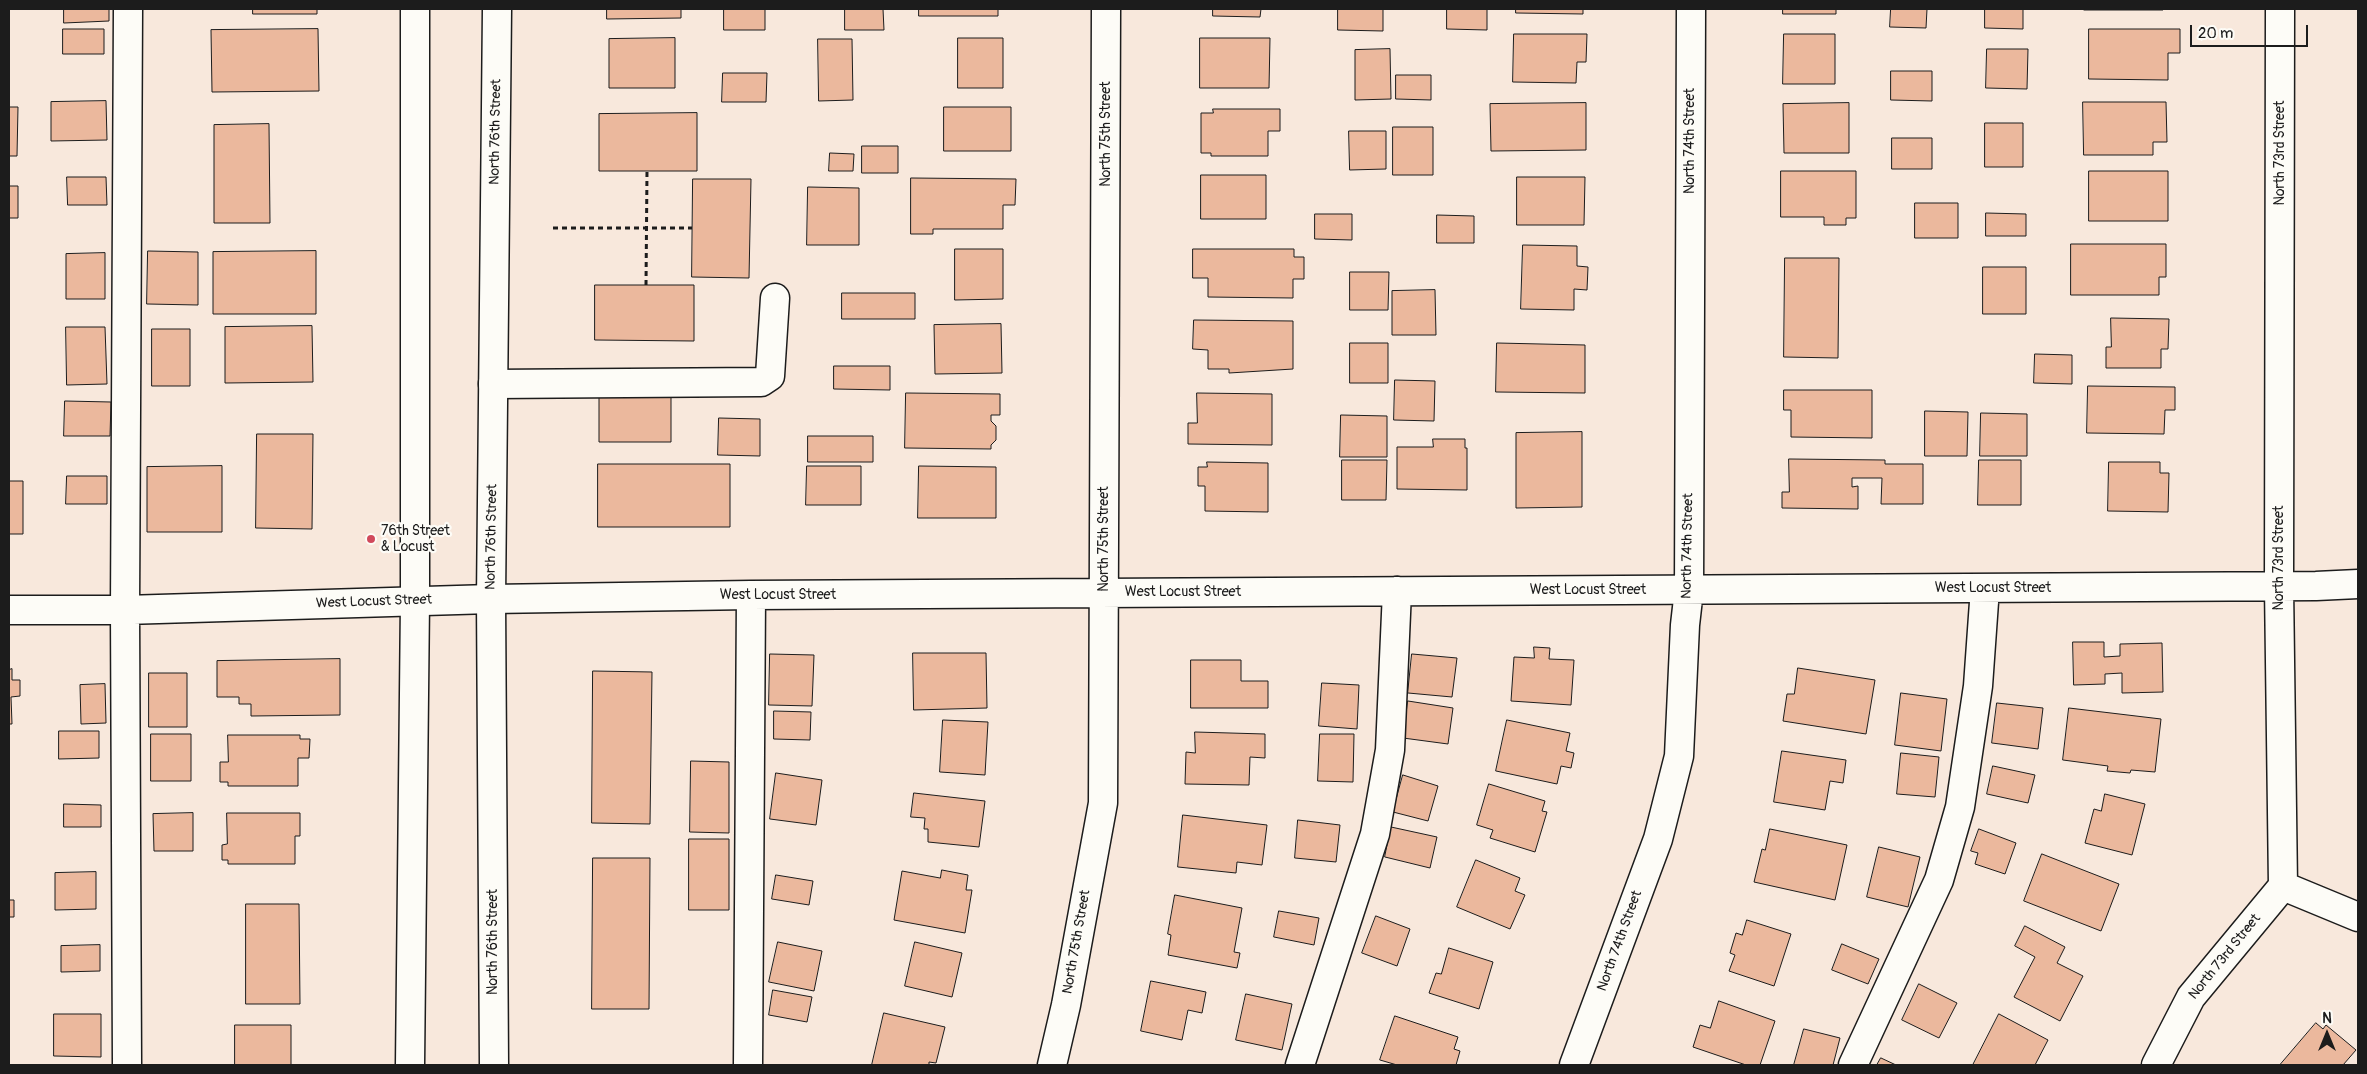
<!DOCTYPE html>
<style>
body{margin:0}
#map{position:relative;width:2367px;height:1074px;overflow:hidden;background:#f8e8dc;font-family:Pangolin,sans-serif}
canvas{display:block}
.frame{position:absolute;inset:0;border:10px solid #1c1c1c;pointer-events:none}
.north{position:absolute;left:2302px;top:1009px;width:50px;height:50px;-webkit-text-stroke:4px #fdfcf7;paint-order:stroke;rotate:0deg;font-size:14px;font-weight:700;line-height:20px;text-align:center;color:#1c1c1c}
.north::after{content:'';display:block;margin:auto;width:18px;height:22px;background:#1c1c1c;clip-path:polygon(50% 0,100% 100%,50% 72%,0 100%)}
.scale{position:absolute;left:2190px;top:25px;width:118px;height:22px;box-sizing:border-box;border:2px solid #1c1c1c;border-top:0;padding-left:6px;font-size:15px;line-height:18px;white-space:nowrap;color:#1c1c1c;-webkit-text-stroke:4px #fdfcf7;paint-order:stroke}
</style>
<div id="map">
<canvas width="2367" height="1074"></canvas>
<div class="frame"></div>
<div class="north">N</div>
<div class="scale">20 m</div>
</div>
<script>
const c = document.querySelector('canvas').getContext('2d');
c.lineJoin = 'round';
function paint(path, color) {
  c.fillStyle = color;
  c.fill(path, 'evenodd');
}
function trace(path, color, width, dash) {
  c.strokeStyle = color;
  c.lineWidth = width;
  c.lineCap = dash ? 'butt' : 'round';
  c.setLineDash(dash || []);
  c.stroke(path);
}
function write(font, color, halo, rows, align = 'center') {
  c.font = font + ' Pangolin,sans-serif';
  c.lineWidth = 4.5;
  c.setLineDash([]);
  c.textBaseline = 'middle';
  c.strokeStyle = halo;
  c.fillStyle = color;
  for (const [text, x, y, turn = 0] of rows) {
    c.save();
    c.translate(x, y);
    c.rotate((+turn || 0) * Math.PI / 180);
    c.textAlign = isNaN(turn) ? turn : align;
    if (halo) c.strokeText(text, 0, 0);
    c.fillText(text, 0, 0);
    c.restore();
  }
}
const building = new Path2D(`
 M64 9H109V21L64 23Z
 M253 9H317V14H253Z
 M607 9H681V18L607 19Z
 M724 9H765V30H724Z
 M845 9H883L884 30H845Z
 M919 9H998V16H919Z
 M1213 9H1261L1260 17 1213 16Z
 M1338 9H1383V31L1338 30Z
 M1447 9H1487V30L1447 29Z
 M1516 9H1583V14L1516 13Z
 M1783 9H1836V14H1783Z
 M1891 9H1927L1926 28 1890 27Z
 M1985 9H2023V29L1985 28Z
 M2084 9H2163V10H2084Z
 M63 29H104V54H63Z
 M318 29 319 91 212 92 211 30Z
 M2089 29H2180V53H2168V80L2089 79Z
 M1514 34H1587L1586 62H1577L1576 83 1513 82Z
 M1784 34H1835V84H1783Z
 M675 38V88H609V39Z
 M958 38H1003V88H958Z
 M1200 38H1270L1269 88H1200Z
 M818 39H852L853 100 819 101Z
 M1390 49 1391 99 1355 100V50Z
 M1987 49H2028L2027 89 1986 88Z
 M1891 71H1932V101L1891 100Z
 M723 73H767L766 102H722Z
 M1396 75H1431V100L1396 99Z
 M106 101 107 140 51 141V102Z
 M2083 102H2166L2167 142H2153V155H2084Z
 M1586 103V150L1491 151 1490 104Z
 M1849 103V153H1784L1783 104Z
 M9 107H18L17 156H9Z
 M944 107H1011V151H944Z
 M1213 109H1280V131H1268V156H1211V153H1201V113H1213Z
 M697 113V171H599V114Z
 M1985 123H2023V167H1985Z
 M269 124 270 223H214V125Z
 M1393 127H1433V175H1393Z
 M1349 131H1386V169L1350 170Z
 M1892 138H1932V169H1892Z
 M862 146H898V173H862Z
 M830 153 854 154 853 171H829Z
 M1781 171H1856V218H1846V225H1824V217H1781Z
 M2089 171H2168V221H2089Z
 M1201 175H1266V219H1201Z
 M67 177H106L107 205H68Z
 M1517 177H1585L1584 225H1517Z
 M911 178 1016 179 1015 205H1003V229H933V234H911Z
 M693 179H751L749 278 692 277Z
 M9 186H18V218H9Z
 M808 187 859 188V245H807Z
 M1915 203H1958V238H1915Z
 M1986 213 2026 214V236H1986Z
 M1315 214H1352V240L1315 239Z
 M1437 215 1474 216V243H1437Z
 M2071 244H2166V277H2159V295H2071Z
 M1523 245 1577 246V266L1588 267 1587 290 1574 289V310L1521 309Z
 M955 249H1003V299L955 300Z
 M1193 249H1294V257H1304V279H1293V298L1208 297V278H1193Z
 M148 251 198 252V305L147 304Z
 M316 251V314H213V252Z
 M105 253V299H66V254Z
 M1785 258H1839L1838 358 1784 357Z
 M1983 267H2026V314H1983Z
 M1350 272H1389L1388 310H1350Z
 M595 285H694V341L595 340Z
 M1435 290 1436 335H1392V291Z
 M842 293H915V319H842Z
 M2111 318 2169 319 2168 349H2161V368H2106V347H2111Z
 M1194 320 1293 321V369L1229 373V369H1208V350L1193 349Z
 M1001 324 1002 373 935 374 934 325Z
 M312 326 313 382 225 383V327Z
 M66 327H105L107 384 67 385Z
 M152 329H190V386H152Z
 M1350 343H1388V383H1350Z
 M1497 343 1585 345V393L1496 392Z
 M2035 354 2072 355V384L2034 383Z
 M834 366H890V390L834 389Z
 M1395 380 1435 381 1434 421 1394 420Z
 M2088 386 2175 387V410H2165L2164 434 2087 433Z
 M1784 390H1872V438L1791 437V410H1784Z
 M906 393 1000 394V415H991V421L996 426V440L991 445V449L905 448Z
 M1197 393 1272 394V445L1188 444V423H1197Z
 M671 394V442H599V395Z
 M65 401 111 402 110 436H64Z
 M1925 411 1968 412 1967 456H1925Z
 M1981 413 2027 414V456H1980Z
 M1341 415 1387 416V457H1340Z
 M719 418 760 419V456L718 455Z
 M1582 432V507L1516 508V433Z
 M257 434H313L312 529 256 528Z
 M808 436H873V462H808Z
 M1433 439H1465V448H1467V490L1397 489V447H1433Z
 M1789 459 1885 460V464H1923V504H1881L1882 478H1852V487L1858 486V509L1782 508V492H1789Z
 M1342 460H1387L1386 500H1342Z
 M1979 460H2021V505H1978Z
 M1207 462 1268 463V512L1205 511V486H1198V467H1207Z
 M2109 462H2160V473H2169L2168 512 2108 511Z
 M598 464H730V527H598Z
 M222 466V532H147V467Z
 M807 466H861V505H806Z
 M919 466 996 467V518H918Z
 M67 476H107V504H66Z
 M9 481H23V534H9Z
 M2073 642H2104V657L2120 656V644L2162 643 2163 692 2122 693V673L2105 674V684L2074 685Z
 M1534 647 1550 648 1549 659 1574 660 1571 705 1511 701 1514 657 1534 658Z
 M913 653H986L987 708 914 710Z
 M770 654 814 655 812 706 769 705Z
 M1412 654 1457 658 1452 697 1408 693Z
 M340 659V715L251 716V704H239V697H217V661Z
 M1191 660H1241V681H1268V708H1191Z
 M1798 668 1875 680 1866 734 1783 721 1787 694H1794Z
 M12 669V680H20V696L11 697 12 724H9V670Z
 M593 671 652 672 650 824 592 823Z
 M149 673H187V727H149Z
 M1322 683 1359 685 1357 729 1319 726Z
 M105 684 106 723 81 724 80 685Z
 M1901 693 1947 699 1941 751 1895 745Z
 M1408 701 1453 708 1448 744 1403 738Z
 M1997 703 2043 708 2038 749 1992 743Z
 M2069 708 2161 719 2155 772 2131 770 2130 773 2107 771 2108 766 2063 760Z
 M774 711 811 712 810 740 774 739Z
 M943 720 988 722 985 775 940 772Z
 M1507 720 1570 733 1566 751 1574 753 1571 768 1561 766 1557 784 1496 771Z
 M59 731H99V758L59 759Z
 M1195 732 1265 734V758L1250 757 1249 785 1185 784 1186 752 1195 753Z
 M151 734H191V781H151Z
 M1320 734H1354L1353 782 1318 781Z
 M228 735H300V739H310L309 758H298V786H228V782H220V762H228Z
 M1782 751 1846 760 1843 783 1830 781 1825 810 1774 802Z
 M1901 753 1939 757 1935 797 1897 794Z
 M691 761 729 762V833L690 832Z
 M1993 766 2035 775 2028 803 1987 794Z
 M776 773 822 780 816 825 770 819Z
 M1403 775 1438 786 1428 821 1393 812Z
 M1489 784 1545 801 1542 811 1547 812 1535 852 1490 838 1493 830 1477 825Z
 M914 793 985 801 979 847 928 842V829H924L925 818 911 817Z
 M2105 794 2145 804 2132 855 2085 843 2094 809 2101 811Z
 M64 804 101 805V827H64Z
 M193 813V851H154L153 814Z
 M227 813H300V836H295V864H228V860H222V845L227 844Z
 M1183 815 1267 825 1262 865 1237 862 1236 873 1178 867Z
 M1298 820 1340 825 1336 862 1295 858Z
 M1391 827 1437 837 1430 868 1385 857Z
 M1770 829 1847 845 1835 900 1754 882 1762 849 1765 850Z
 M1979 829 2016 843 2005 874 1975 864 1978 853 1971 851Z
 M689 839H729V910H689Z
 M1879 847 1920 857 1908 907 1867 897Z
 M2042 854 2119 884 2101 931 2024 901Z
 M593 858H650L649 1009H592Z
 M1476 860 1520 878 1515 891 1525 895 1510 929 1457 907Z
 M942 870 968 875 966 890H972L965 933 894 920 902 871 940 878Z
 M96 872V909L55 910V873Z
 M776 875 813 881 809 905 772 899Z
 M1175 895 1242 908 1234 952 1240 953 1237 968 1168 955 1171 935 1168 934Z
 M9 900H14V917H9Z
 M246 904H299L300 1004H246Z
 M1279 911 1319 918 1314 945 1274 937Z
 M1376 916 1410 929 1397 966 1362 953Z
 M1747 920 1791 934 1774 986 1729 971 1735 955 1730 953 1736 933 1742 935Z
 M2025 926 2065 947 2057 963 2083 976 2060 1021 2014 997 2035 957 2015 946Z
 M778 942 822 951 814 991 769 982Z
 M915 942 962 953 952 997 905 986Z
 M1842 944 1879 959 1868 984 1832 970Z
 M100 945V971L61 972V946Z
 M1449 948 1493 962 1479 1009 1429 993 1436 973 1441 974Z
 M1151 981 1206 992 1202 1013 1188 1010 1182 1040 1141 1031Z
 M1919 984 1957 1003 1939 1038 1902 1020Z
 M773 990 812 997 807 1022 769 1015Z
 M1246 994 1292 1004 1282 1050 1236 1040Z
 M1719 1001 1775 1021 1760 1065H1746L1693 1047 1700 1025 1710 1028Z
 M884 1013 945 1027 936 1063 929 1062V1065H872Z
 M54 1014H101V1057L54 1056Z
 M1999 1014 2048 1040 2035 1065H1973Z
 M1395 1016 1458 1037 1454 1049 1460 1051 1456 1065H1397L1380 1060Z
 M2316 1023 2323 1029 2326 1025 2356 1050 2343 1065H2280Z
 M235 1025H291V1065H235Z
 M1804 1029 1840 1038 1833 1065H1794Z
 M1881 1058 1896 1065H1877Z`);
const path = new Path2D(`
 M553 228H692
 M646 285 647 171`);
const minor = new Path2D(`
 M493 384 761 382 770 376 775 298
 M9 610H125L491 599 751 595 2316 586 2358 584
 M2283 886 2358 917
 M127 1065 125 610 128 9
 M748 1065 751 595
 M1052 1065 1066 1005 1103 803 1106 9
 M1300 1065 1375 834 1390 750 1397 591
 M1574 1065 1658 839 1679 756 1685 625 1689 590 1691 9
 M1853 1065 1939 880 1960 807 1978 686 1985 588
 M2156 1065 2191 997 2283 886 2279 586 2280 9`);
const major = new Path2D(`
 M410 1065 415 601V9
 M494 1065 491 599 497 9`);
const markers = [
 [371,539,5,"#d1495b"]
];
const streetNames = [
 ["North 76th Street",496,132,-89],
 ["North 75th Street",1106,134,-90],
 ["North 74th Street",1690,141,-90],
 ["North 73rd Street",2280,153,-90],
 ["North 76th Street",492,537,-89],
 ["North 75th Street",1104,539,-90],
 ["North 74th Street",1688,546,-89],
 ["North 73rd Street",2279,558,-90],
 ["West Locust Street",1993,588],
 ["West Locust Street",1588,590],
 ["West Locust Street",1183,592],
 ["West Locust Street",778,595],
 ["West Locust Street",374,602,-2],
 ["North 74th Street",1620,941,-70],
 ["North 76th Street",493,942,-90],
 ["North 75th Street",1077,942,-80],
 ["North 73rd Street",2225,957,-51]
];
const poiNames = [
 ["76th Street",381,531],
 ["& Locust",381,547]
];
paint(building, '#ebb89d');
trace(building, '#1c1c1c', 1);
trace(minor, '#1c1c1c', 31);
trace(major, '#1c1c1c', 31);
trace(path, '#1c1c1c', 3, [5, 4]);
trace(minor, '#fdfcf7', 28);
trace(major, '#fdfcf7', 28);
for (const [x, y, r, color] of markers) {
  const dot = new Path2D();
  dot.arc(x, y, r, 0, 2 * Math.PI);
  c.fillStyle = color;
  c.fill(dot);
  trace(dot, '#fdfcf7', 2);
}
write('14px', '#1c1c1c', '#fdfcf7', streetNames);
write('14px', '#1c1c1c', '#fdfcf7', poiNames, 'left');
</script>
